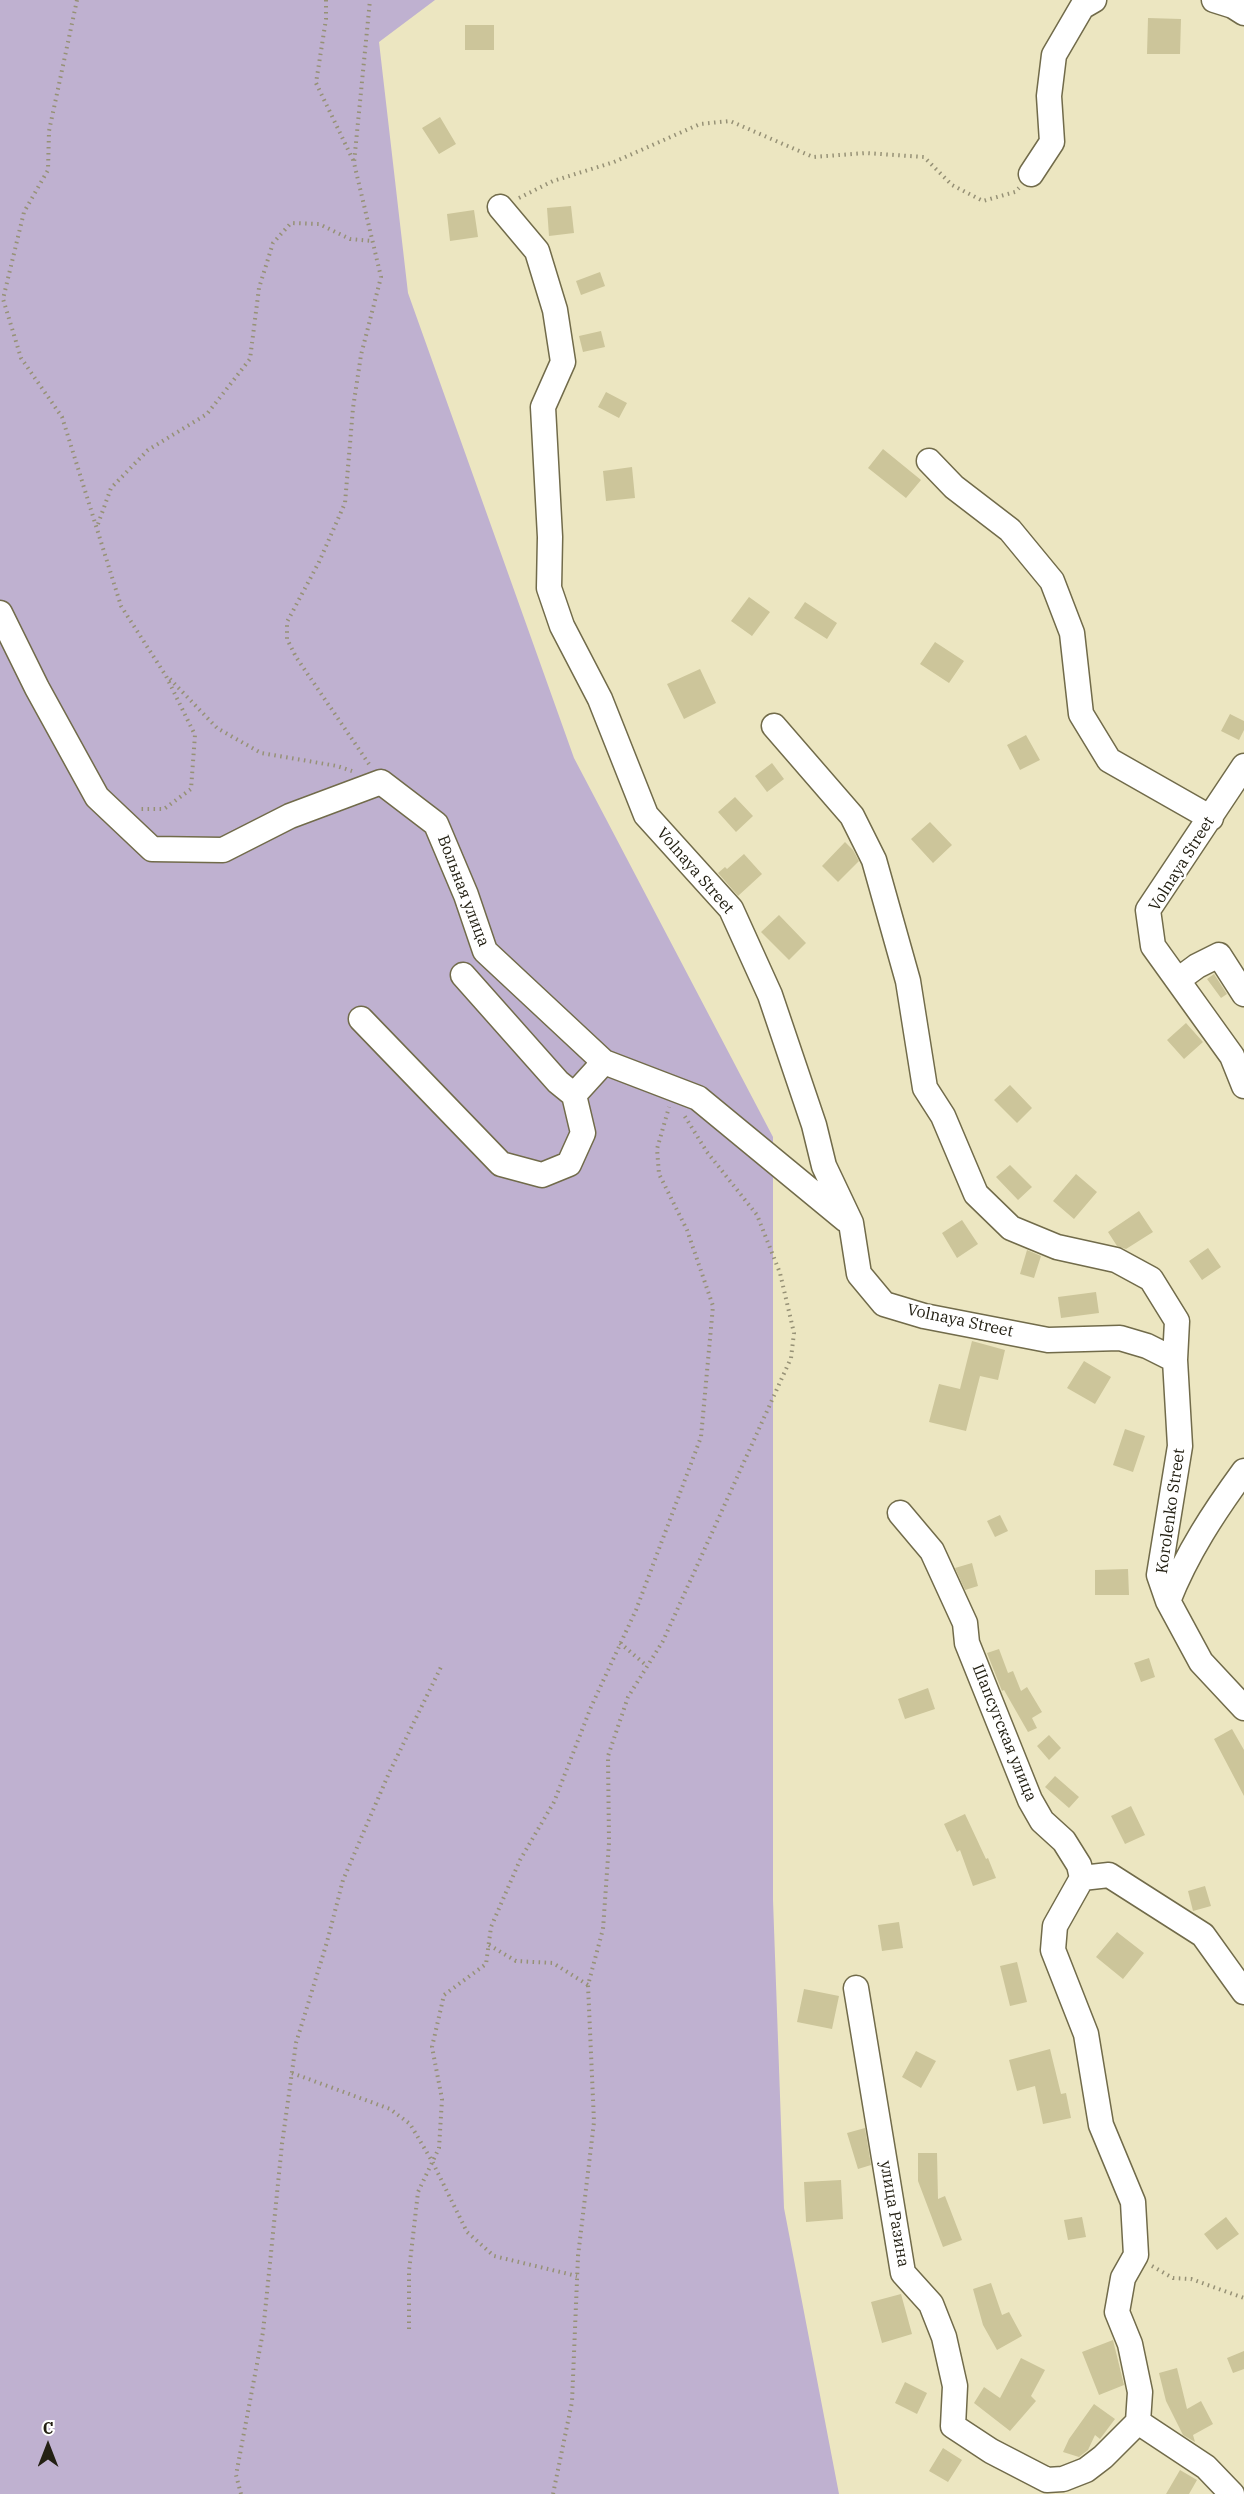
<!DOCTYPE html>
<meta charset="utf-8">
<style>
body{margin:0}
#map{position:relative;width:1244px;height:2494px;overflow:hidden;background:#ece6c1;font-family:"IBM Plex Serif",serif}
canvas{display:block}
.north{position:absolute;left:18px;top:2416px;width:60px;height:60px;-webkit-text-stroke:4px #fff;paint-order:stroke;rotate:0deg;font-size:16px;font-weight:700;line-height:24px;text-align:center;color:#232013}
.north::after{content:'';display:block;margin:auto;width:21px;height:27px;background:#232013;clip-path:polygon(50% 0,100% 100%,50% 72%,0 100%)}
</style>
<div id="map">
<canvas width="1244" height="2494"></canvas>
<div class="north">С</div>
</div>
<script>
const c = document.querySelector('canvas').getContext('2d');
c.lineJoin = 'round';
function paint(path, color) {
  c.fillStyle = color;
  c.fill(path, 'evenodd');
}
function trace(path, color, width, dash) {
  c.strokeStyle = color;
  c.lineWidth = width;
  c.lineCap = dash ? 'butt' : 'round';
  c.setLineDash(dash || []);
  c.stroke(path);
}
function write(font, color, halo, rows, align = 'center') {
  c.font = font + ' "IBM Plex Serif",serif';
  c.lineWidth = 5;
  c.setLineDash([]);
  c.textBaseline = 'middle';
  c.strokeStyle = halo;
  c.fillStyle = color;
  for (const [text, x, y, turn = 0] of rows) {
    c.save();
    c.translate(x, y);
    c.rotate((+turn || 0) * Math.PI / 180);
    c.textAlign = isNaN(turn) ? turn : align;
    if (halo) c.strokeText(text, 0, 0);
    c.fillText(text, 0, 0);
    c.restore();
  }
}
const green = new Path2D(`
 M0 0H435L379 42 408 293 574 758 773 1137V1900L784 2208 839 2494H0Z`);
const building = new Path2D(`
 M1148 18 1181 19 1180 54H1147Z
 M465 25H494V50H465Z
 M440 117 456 144 439 154 422 128Z
 M571 206 574 233 549 236 547 208Z
 M474 210 478 237 450 241 447 214Z
 M600 272 605 286 581 295 576 281Z
 M601 331 605 347 583 352 579 336Z
 M606 392 627 403 619 418 598 407Z
 M883 449 921 480 906 498 868 468Z
 M632 467 635 498 606 501 603 471Z
 M749 597 770 612 752 636 731 621Z
 M805 602 837 623 827 639 794 618Z
 M935 642 964 661 949 683 920 664Z
 M700 669 716 703 684 719 667 684Z
 M1230 714 1244 721V730L1239 740 1221 731Z
 M1026 735 1040 760 1020 770 1007 745Z
 M772 763 784 779 767 792 755 776Z
 M735 797 753 816 736 832 718 812Z
 M930 822 952 845 933 863 911 839Z
 M845 842 853 850 859 861 838 882 822 866Z
 M744 854 762 874 738 896 718 873 725 867 727 869Z
 M779 915 806 943 789 960 761 932Z
 M1214 974 1227 994 1221 998 1207 979Z
 M1186 1023 1203 1042 1184 1059 1167 1040Z
 M1010 1085 1032 1108 1017 1123 994 1100Z
 M1010 1165 1032 1187 1018 1200 996 1177Z
 M1076 1174 1097 1192 1074 1219 1053 1201Z
 M1139 1211 1153 1232 1126 1249 1117 1246 1108 1232Z
 M962 1220 978 1244 957 1258 942 1233Z
 M1208 1248 1221 1267 1202 1280 1189 1261Z
 M1027 1250 1041 1256 1034 1278 1020 1274Z
 M1096 1292 1099 1313 1061 1318 1058 1297Z
 M972 1341 1005 1350 998 1380 980 1376 966 1431 929 1422 939 1384 960 1389Z
 M1084 1361 1111 1377 1095 1404 1067 1388Z
 M1125 1429 1145 1436 1133 1472 1113 1465Z
 M1000 1515 1008 1531 995 1537 987 1521Z
 M972 1563 978 1586 965 1590 955 1568Z
 M1128 1569 1129 1595H1095V1570Z
 M999 1649 1008 1673 1013 1671 1021 1691 1027 1687 1042 1712 1032 1718 1037 1728 1028 1732 1004 1690 1002 1691 987 1653Z
 M1149 1658 1155 1677 1141 1682 1134 1663Z
 M928 1688 935 1709 905 1719 898 1699Z
 M1232 1729 1244 1750V1796L1214 1739Z
 M1049 1735 1061 1748 1049 1760 1037 1746Z
 M1055 1776 1079 1797 1069 1808 1045 1787Z
 M1131 1806 1145 1835 1125 1844 1111 1816Z
 M965 1814 986 1859 988 1858 996 1878 973 1886 960 1850 957 1852 944 1824Z
 M1205 1886 1211 1906 1193 1911 1188 1891Z
 M899 1922 903 1948 882 1951 878 1925Z
 M1117 1932 1144 1953 1123 1979 1096 1957Z
 M1017 1962 1027 2002 1010 2006 1000 1966Z
 M804 1989 839 1996 832 2029 797 2022Z
 M1050 2049 1061 2094 1066 2093 1071 2118 1043 2124 1035 2086 1017 2091 1009 2060Z
 M916 2051 936 2061 921 2088 902 2077Z
 M865 2128 871 2165 858 2169 847 2133Z
 M918 2153H937L938 2199 945 2196 962 2240 943 2247 918 2181Z
 M841 2180 843 2219 806 2222 804 2182Z
 M1082 2217 1086 2237 1068 2240 1064 2220Z
 M1226 2217 1239 2234 1217 2250 1204 2234Z
 M991 2283 1002 2315 1009 2312 1022 2336 997 2350 983 2325 973 2289Z
 M901 2294 912 2334 882 2343 871 2302Z
 M1113 2340 1124 2385 1099 2395 1082 2352Z
 M1244 2351V2369L1233 2373 1227 2358Z
 M1021 2358 1045 2370 1031 2396 1036 2401 1010 2431 974 2403 984 2387 1000 2398Z
 M1177 2368 1187 2409 1201 2401 1213 2424 1193 2435 1195 2442 1183 2435 1166 2401 1159 2373Z
 M905 2382 927 2393 917 2414 895 2403Z
 M1094 2404 1115 2419 1100 2439 1095 2435 1088 2450 1079 2457 1063 2452 1069 2439Z
 M943 2448 962 2460 948 2482 929 2471Z
 M1180 2470 1197 2480 1189 2494H1166Z`);
const path = new Path2D(`
 M77 0 49 131 48 170 24 212 3 299 21 358 62 417 121 606 166 676 195 735 191 789 164 809H140
 M326 0V19L316 83 354 162
 M519 198 553 181 614 162 700 124 730 121 813 157 866 153 924 157 952 185 983 201 1015 192 1019 188
 M98 524 111 488 148 450 207 414 250 359 259 288 273 243 291 223 319 224 350 239 373 241
 M170 679 217 728 261 753 337 766 352 771
 M369 764 296 657 287 639V622L319 562 345 503 353 408 361 355 381 277 354 163 370 0
 M620 1643 647 1666
 M489 1945 516 1961 553 1963 588 1985 603 1929 609 1843 608 1756 628 1697 663 1641 791 1358 794 1333 780 1273 757 1215 707 1152 684 1115
 M292 2073 390 2109 410 2124 432 2161 467 2232 494 2256 577 2276
 M1152 2266 1173 2278 1191 2279 1244 2298
 M409 2329V2271L418 2192 439 2148 442 2099 432 2047 444 1995 486 1964 491 1927 520 1860 554 1802 591 1707 636 1610 701 1437 713 1306 687 1230 659 1174 657 1149 669 1107
 M241 2494 236 2475 263 2332 282 2144 296 2043 327 1942 343 1880 389 1773 441 1667
 M553 2494 572 2402 578 2256 594 2122 588 1985`);
const minor = new Path2D(`
 M1214 0 1233 6 1244 13
 M1031 174 1052 142 1049 96 1054 55 1082 7 1094 0
 M500 207 537 251 555 310 563 362 543 407 550 537 549 588 562 626 600 699 646 815 731 909 770 995 814 1125 824 1166 851 1223 859 1274 884 1304 924 1316 1048 1340 1120 1338 1147 1346 1175 1360
 M929 461 954 487 1010 530 1052 581 1072 633 1081 714 1109 760 1211 818
 M0 613 37 688 97 797 152 849 223 850 290 816 381 782 436 824 466 895 485 951 604 1062 698 1098 846 1220
 M774 726 852 816 874 860 908 981 925 1088 943 1116 976 1194 1011 1228 1057 1247 1116 1260 1151 1279 1177 1321 1175 1360 1180 1446 1159 1575 1168 1601 1201 1662 1244 1708
 M1244 766 1148 910 1153 946 1232 1056 1244 1086
 M1178 980 1197 966 1219 955 1244 994
 M361 1019 501 1164 542 1175 569 1164 583 1133 574 1095 558 1082 463 975
 M574 1095 604 1062
 M900 1513 932 1551 965 1623 967 1643 1030 1800 1042 1821 1064 1841 1079 1865 1082 1878 1055 1926 1053 1950 1086 2034 1101 2125 1133 2202 1136 2255 1123 2278 1117 2312 1130 2344 1140 2392 1138 2422 1206 2467 1232 2494
 M1168 1601C1187 1553 1214 1512 1244 1471
 M1082 1878 1109 1875 1203 1935 1244 1992
 M856 1988 903 2273 931 2304 944 2337 955 2386 953 2426 991 2451 1047 2480 1063 2479 1086 2470 1103 2457 1138 2422`);
const streetNames = [
 ["Volnaya Street",1182,864,-58],
 ["Volnaya Street",695,871,49],
 ["Вольная улица",463,891,69],
 ["Volnaya Street",960,1321,12],
 ["Korolenko Street",1171,1511,-82],
 ["Шапсугская улица",1004,1733,68],
 ["улица Разина",894,2214,80]
];
paint(green, '#bfb1d0');
paint(building, '#ccc59a');
trace(minor, '#716b4a', 27);
trace(path, '#969176', 4, [1.5, 4.5]);
trace(minor, '#fff', 24);
write('16px', '#232013', '#fff', streetNames);
</script>
